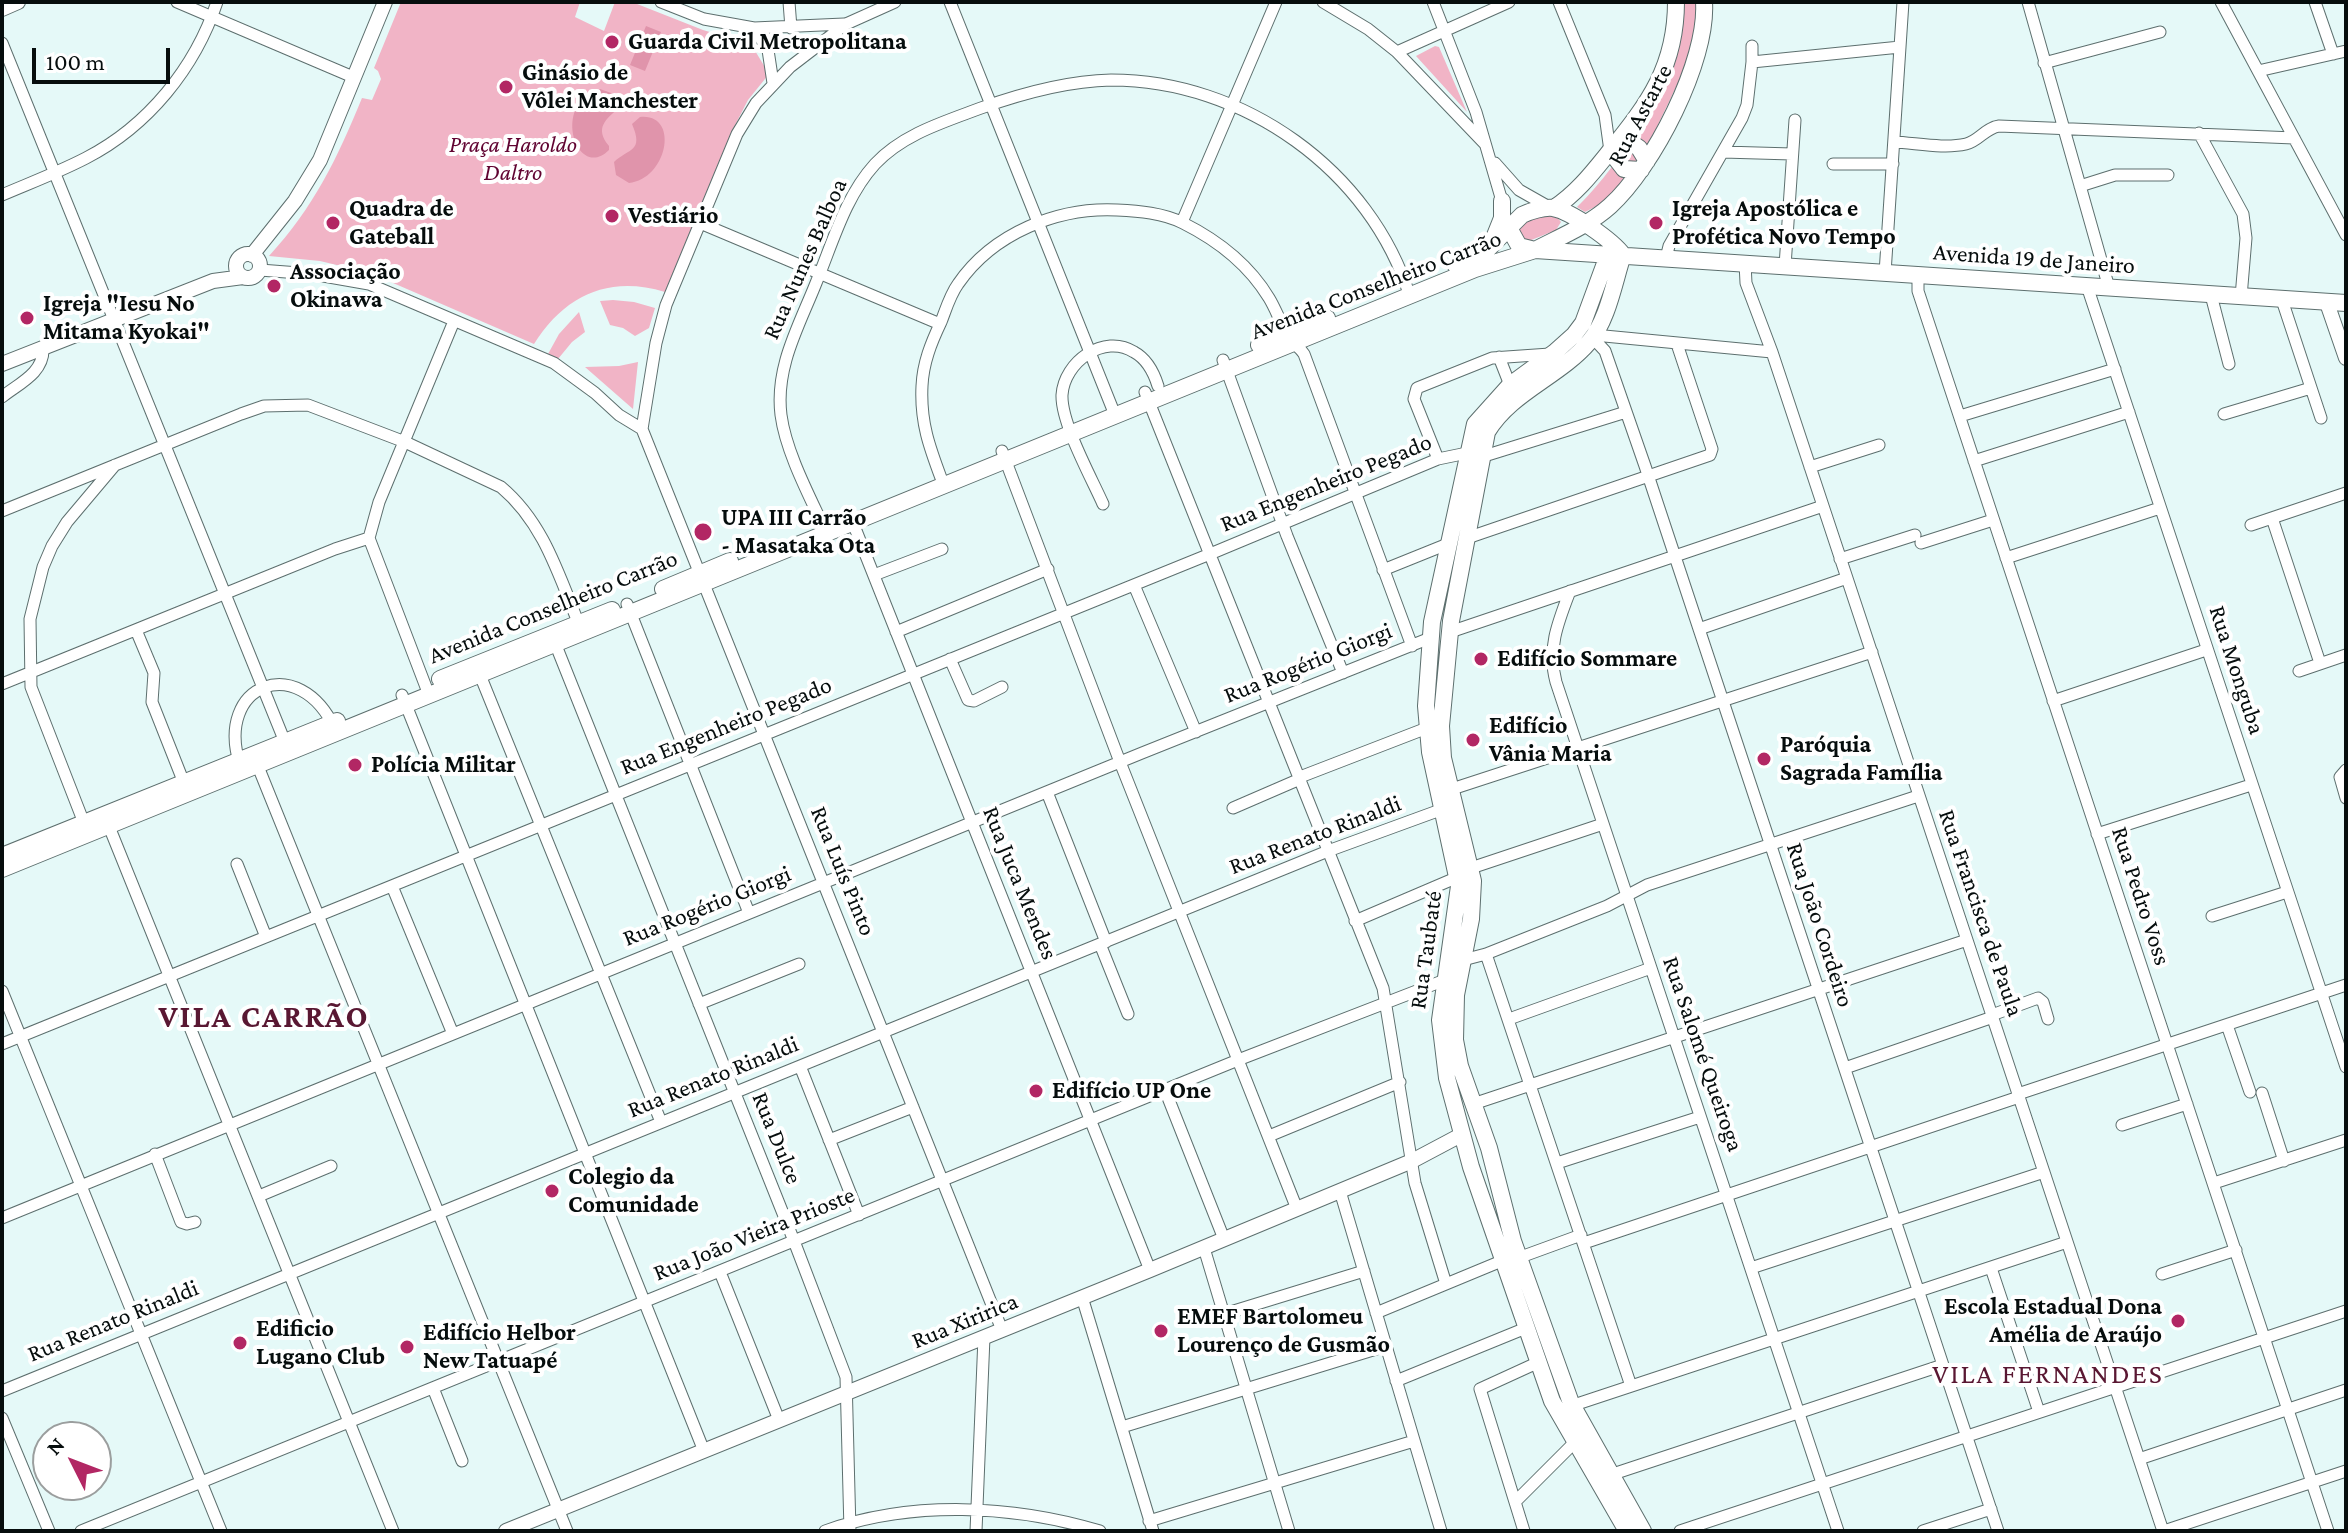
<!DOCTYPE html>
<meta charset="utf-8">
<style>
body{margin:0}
#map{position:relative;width:2348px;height:1533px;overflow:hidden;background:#e5f9f8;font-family:"Crimson Pro",serif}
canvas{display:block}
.frame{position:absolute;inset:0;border:4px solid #060d0d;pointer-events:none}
.north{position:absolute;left:32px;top:1421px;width:80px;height:80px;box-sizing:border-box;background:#fff;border:2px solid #9b9e9e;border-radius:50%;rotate:312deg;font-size:22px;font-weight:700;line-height:32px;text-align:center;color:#060d0d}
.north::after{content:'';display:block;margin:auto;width:28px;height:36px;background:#b22764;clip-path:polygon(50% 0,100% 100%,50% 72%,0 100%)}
.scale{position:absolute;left:32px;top:48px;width:138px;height:36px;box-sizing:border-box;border:4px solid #060d0d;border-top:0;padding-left:10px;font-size:24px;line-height:28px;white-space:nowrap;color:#060d0d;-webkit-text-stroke:6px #fff;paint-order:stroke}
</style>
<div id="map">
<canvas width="2348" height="1533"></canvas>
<div class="frame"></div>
<div class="north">N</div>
<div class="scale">100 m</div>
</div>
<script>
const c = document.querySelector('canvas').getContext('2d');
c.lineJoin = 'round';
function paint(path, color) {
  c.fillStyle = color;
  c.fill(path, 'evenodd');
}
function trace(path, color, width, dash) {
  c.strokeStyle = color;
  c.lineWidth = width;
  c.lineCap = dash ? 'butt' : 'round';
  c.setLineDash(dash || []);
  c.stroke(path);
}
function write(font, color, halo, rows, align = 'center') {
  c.font = font + ' "Crimson Pro",serif';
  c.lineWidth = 8;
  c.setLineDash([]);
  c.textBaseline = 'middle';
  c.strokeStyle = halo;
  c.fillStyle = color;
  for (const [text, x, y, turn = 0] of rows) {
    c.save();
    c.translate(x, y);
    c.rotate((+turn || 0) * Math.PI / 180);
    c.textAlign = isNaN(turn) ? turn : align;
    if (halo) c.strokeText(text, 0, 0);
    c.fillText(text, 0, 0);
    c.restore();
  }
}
const green = new Path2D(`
 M401 2H580L575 17 604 31 615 2H632L703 30 751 44 769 74 748 100 731 133 665 292C609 275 565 295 534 344L370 273 320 261 269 256C314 207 337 159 362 98L372 100 381 79 378 71 374 68Z
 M1684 2H1696C1696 14 1697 27 1694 39 1690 61 1678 82 1669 102 1649 142 1629 193 1585 212L1577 207C1614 173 1673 83 1681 33 1683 23 1683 12 1684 2Z
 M1435 46 1439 47 1467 112 1416 56Z
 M1550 214 1556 216 1561 222 1556 230 1524 243 1517 229 1521 222Z
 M613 300 634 302 655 308 649 328 635 336 623 328 610 325 600 301Z
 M579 312 585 332 572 342 558 359 548 354 559 334Z
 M638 362 633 409 585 367 619 366Z`);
const water = new Path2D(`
 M646 26 661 32 645 71 630 65Z
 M600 89 614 94 619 108C606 119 594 128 609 146V150C577 182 550 103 600 89Z
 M640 117C680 113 668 179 629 183L616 175 614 162C629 148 644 152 632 124Z`);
const minor = new Path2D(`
 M177 2 353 77
 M661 2 704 19 754 28 844 24
 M789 2 791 28
 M950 2 1115 415
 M1323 2 1368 29 1397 52 1485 144
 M1433 2 1476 112 1504 208
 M1559 2 1605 115 1610 151
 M2028 2 2109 288
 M2221 2 2346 235
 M2315 2 2333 54
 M754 28 768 50 773 83
 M2 43 287 747
 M1397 52 1509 2
 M1752 62V46
 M2044 63 2160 32
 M2258 71 2346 51
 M2199 133 2243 214 2246 238 2241 297
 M1894 142C1916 143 1944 149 1966 144 1979 141 1985 128 1999 126L2294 138
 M1723 152 1792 154
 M1495 163 1519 190 1549 207
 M1833 164H1893
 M2080 186 2115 175H2168
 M2 195C30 183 59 172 86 158 148 126 195 68 217 2
 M1182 222 1276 2
 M700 223 940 324
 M1666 258 1669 246 1742 118 1747 105 1752 62 1900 47
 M1745 263 1746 283 1772 352 2163 1531
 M1785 266 1795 120
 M260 270 312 274 369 284 554 363 595 393 619 415 642 429
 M1885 273 1903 2
 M1918 275V291L2328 1531
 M2087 286 2346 1067
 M2211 295 2229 364
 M2282 300 2321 418
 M1594 335 1772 352
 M1592 337 1605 351 1645 466 1998 1531
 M1499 357 1510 385
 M1223 360 1287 536 1343 673
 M1145 392 1383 988 1415 1183 1446 1284
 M2 397C18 384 44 373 43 349
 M2224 414 2311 388
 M1960 416 2115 369
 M642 429 1002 1330
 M642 429 656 343 666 305 737 134 756 103 790 67 846 24 895 2
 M1002 451 1120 762 1297 1209
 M1481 457 1626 412
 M1438 459 1414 399 1417 388 1492 358 1550 354
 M1974 461 2129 412
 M1810 467 1879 445
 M944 486C931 451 920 425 922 386 923 363 931 343 941 322 946 309 950 295 958 284 993 233 1058 207 1117 210 1139 211 1163 213 1183 223 1217 240 1249 265 1269 298 1277 311 1282 328 1292 341 1295 345 1300 348 1304 354L1412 646
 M1103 504C1091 477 1061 423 1062 395 1064 362 1104 333 1134 352 1147 359 1154 373 1158 386
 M2 511 241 414 264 406 308 405 405 442 501 487C544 523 559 576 580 627
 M849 513 1150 1270
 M2272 518 2320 663
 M2251 525 2346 493
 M827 534C811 499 786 453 781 415 775 367 799 326 816 283 833 242 845 197 875 164 903 134 944 122 981 108 1023 93 1066 81 1111 80 1243 80 1371 170 1410 297
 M1467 538 1710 455 1712 449 1677 344
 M1921 543 1993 520
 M2006 558 2160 508
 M1840 559 1915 535
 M1383 570 1450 543
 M874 575 942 549
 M1134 585 1196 732
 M1570 591C1558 622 1547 649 1556 682L1838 1531
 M627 604 749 913
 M1699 629 1847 578
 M136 630 154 673 152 702 184 783
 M896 632 1048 569
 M1450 632 1823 506
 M553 638 794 1241 846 1377 850 1531
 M950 659 968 700 974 701 1002 687
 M478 670 661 1122
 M2299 671 2346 655
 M2 684 335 549 369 538
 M402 695 704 1451
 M429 695 369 538 379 502 454 321
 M2053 701 2206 650
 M255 759 567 1531
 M240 765C214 684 299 651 335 729
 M2346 770 2340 777 2346 798
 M1300 777 1427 728
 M1452 789 1872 652
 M1047 792 1106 942
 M1233 808 1300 779
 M106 819 393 1531
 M84 823 31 687 30 619 43 567 52 546 67 522 115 465
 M2097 834 2251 785
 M237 864 266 937
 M1471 868 1603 824
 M392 886 453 1034
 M2212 916 2287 892
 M1355 921 1458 877
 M1100 944 1128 1014
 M1486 954 1631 1386
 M1463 960 1486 954 1607 906 1647 885 1918 796
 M2 991 221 1531
 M699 1004 799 964
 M1992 1015 2038 998 2043 1002 2048 1019
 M1509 1019 1651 968
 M2227 1025 2250 1092
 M2 1044 1210 554 1438 459 1467 453
 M800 1066 859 1215
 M1845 1068 1993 1017
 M1165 1090 1224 1239
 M2262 1093 2284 1161
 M2018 1094 2346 985
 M1473 1104 1967 940
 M2122 1125 2187 1104
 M1269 1136 1400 1082
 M829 1140 913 1107
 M155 1154 181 1222 187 1224 195 1222
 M1557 1163 1700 1117
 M2214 1183 2346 1140
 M1340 1191 1441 1531
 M259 1196 331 1166
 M2 1218 1142 753 1430 638
 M1584 1243 2019 1097
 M1204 1248 1289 1531
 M1518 1258 1581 1235
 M1751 1268 2044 1172
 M1991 1268 2039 1412
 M720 1272 779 1420
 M2162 1274 2236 1250
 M1082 1297 1153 1531
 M1376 1313 1504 1260
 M1224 1314 1364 1271
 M1396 1381 1526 1328
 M433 1388 462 1461
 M2 1391 1328 851 1443 809
 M1571 1406 2067 1242
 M2 1418 49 1531
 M1122 1427 1386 1346
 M2139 1459 2346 1390
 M1610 1475 1943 1365
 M1515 1502 1574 1443
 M1149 1521 1414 1441
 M81 1531 1238 1060 1445 980
 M825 1531C912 1500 1013 1505 1100 1531
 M976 1531 984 1337
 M1524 1531 1480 1389 1539 1362
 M1680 1531 2346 1311
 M1923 1531 1991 1509
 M2164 1531 2346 1471`);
const tertiary = new Path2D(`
 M2 9 18 2
 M236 266a12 12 0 1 1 24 0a12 12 0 1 1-24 0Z
 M252 255 295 201 320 160 385 2
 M2327 303 2346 358
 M2 364 213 281 243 277
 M506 1531 1150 1270 1412 1161 1461 1135`);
const secondary = new Path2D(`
 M1622 136 1639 148 1647 161
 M1610 151 1624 169 1641 170
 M1554 208C1577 193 1593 172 1610 151 1649 103 1676 66 1676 2
 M1509 228 1519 246 1535 250C1560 237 1589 225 1610 206 1653 167 1708 61 1704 2
 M1494 238 1502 218V201
 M1608 255 1583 323 1574 335 1555 352 1510 385 1475 424 1432 622 1426 706 1430 752 1459 886 1440 1020 1447 1078 1471 1167 1552 1401 1627 1531
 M1623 255C1614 282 1608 320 1589 342 1559 377 1511 392 1487 432L1451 621 1441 726 1443 758 1473 881 1471 919 1456 995 1455 1040 1460 1066 1489 1148 1513 1241 1571 1403 1643 1531
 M1456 266 1484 253 1522 215C1530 211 1544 207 1553 208 1571 211 1613 241 1623 255
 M1259 345 1327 318
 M663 589 730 561
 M440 679 612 610
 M2 856 337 721
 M2 869 1475 269 1535 250 2346 303`);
const markers = [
 [612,42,8,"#b22764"],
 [506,87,8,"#b22764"],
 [612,216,8,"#b22764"],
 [333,223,8,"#b22764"],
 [1656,223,8,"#b22764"],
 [274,286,8,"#b22764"],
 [27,318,8,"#b22764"],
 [703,532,10,"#b22764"],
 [1481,659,8,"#b22764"],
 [1473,740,8,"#b22764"],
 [1764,759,8,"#b22764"],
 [355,765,8,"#b22764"],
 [1036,1091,8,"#b22764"],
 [552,1191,8,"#b22764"],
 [2178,1321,8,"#b22764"],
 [1161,1331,8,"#b22764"],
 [240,1343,8,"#b22764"],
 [407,1347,8,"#b22764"]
];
const poiNames = [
 ["Guarda Civil Metropolitana",628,42],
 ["Ginásio de",522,73],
 ["Vôlei Manchester",522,101],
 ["Quadra de",349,209],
 ["Gateball",349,237],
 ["Igreja Apostólica e",1672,209],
 ["Profética Novo Tempo",1672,237],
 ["Vestiário",628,216],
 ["Associação",290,272],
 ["Okinawa",290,300],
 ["Igreja \"Iesu No",43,304],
 ["Mitama Kyokai\"",43,332],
 ["UPA III Carrão",721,518],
 ["- Masataka Ota",721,546],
 ["Edifício Sommare",1497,659],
 ["Edifício",1489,726],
 ["Vânia Maria",1489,754],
 ["Paróquia",1780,745],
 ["Sagrada Família",1780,773],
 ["Polícia Militar",371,765],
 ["Edifício UP One",1052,1091],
 ["Colegio da",568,1177],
 ["Comunidade",568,1205],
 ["Escola Estadual Dona",2162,1307,"right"],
 ["Amélia de Araújo",2162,1335,"right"],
 ["EMEF Bartolomeu",1177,1317],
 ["Lourenço de Gusmão",1177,1345],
 ["Edificio",256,1329],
 ["Lugano Club",256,1357],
 ["Edifício Helbor",423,1333],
 ["New Tatuapé",423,1361]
];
const streetNames = [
 ["Rua Astarte",1640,115,-62],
 ["Rua Nunes Balboa",805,259,-66],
 ["Avenida 19 de Janeiro",2034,259,4],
 ["Avenida Conselheiro Carrão",1376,285,-21],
 ["Rua Engenheiro Pegado",1326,483,-22],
 ["Avenida Conselheiro Carrão",553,607,-22],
 ["Rua Rogério Giorgi",1308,663,-22],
 ["Rua Monguba",2237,670,72],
 ["Rua Engenheiro Pegado",726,726,-22],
 ["Rua Renato Rinaldi",1315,835,-21],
 ["Rua Luís Pinto",843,871,68],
 ["Rua Juca Mendes",1020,883,68],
 ["Rua Pedro Voss",2141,896,72],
 ["Rua Rogério Giorgi",707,906,-22],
 ["Rua Francisca de Paula",1981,913,71],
 ["Rua João Cordeiro",1820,925,72],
 ["Rua Taubaté",1426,950,-82],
 ["Rua Salomé Queiroga",1703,1054,71],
 ["Rua Renato Rinaldi",713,1077,-22],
 ["Rua Dulce",777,1138,68],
 ["Rua João Vieira Prioste",754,1234,-22],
 ["Rua Renato Rinaldi",113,1321,-22],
 ["Rua Xiririca",965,1321,-22]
];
const parkNames = [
 ["Praça Haroldo",513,145],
 ["Daltro",513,173]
];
const quarterNames = [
 ["VILA FERNANDES",2048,1374]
];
const districtNames = [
 ["VILA CARRÃO",264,1017]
];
paint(green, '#f1b4c6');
paint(water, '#e094ab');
trace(minor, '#5d6f6e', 13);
trace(tertiary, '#5d6f6e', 16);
trace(secondary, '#5d6f6e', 18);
trace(minor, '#fff', 11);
trace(tertiary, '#fff', 14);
trace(secondary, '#fff', 16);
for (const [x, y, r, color] of markers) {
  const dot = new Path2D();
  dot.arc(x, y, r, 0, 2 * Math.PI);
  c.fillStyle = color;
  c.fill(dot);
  trace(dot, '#fff', 3);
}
write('bold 24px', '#060d0d', '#fff', poiNames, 'left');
write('24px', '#060d0d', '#fff', streetNames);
write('italic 24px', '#600331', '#fff', parkNames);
c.letterSpacing = '2px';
write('28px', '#591732', '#fff', quarterNames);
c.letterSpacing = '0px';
c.letterSpacing = '2px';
write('bold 32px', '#591732', '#fff', districtNames);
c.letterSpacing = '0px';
</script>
